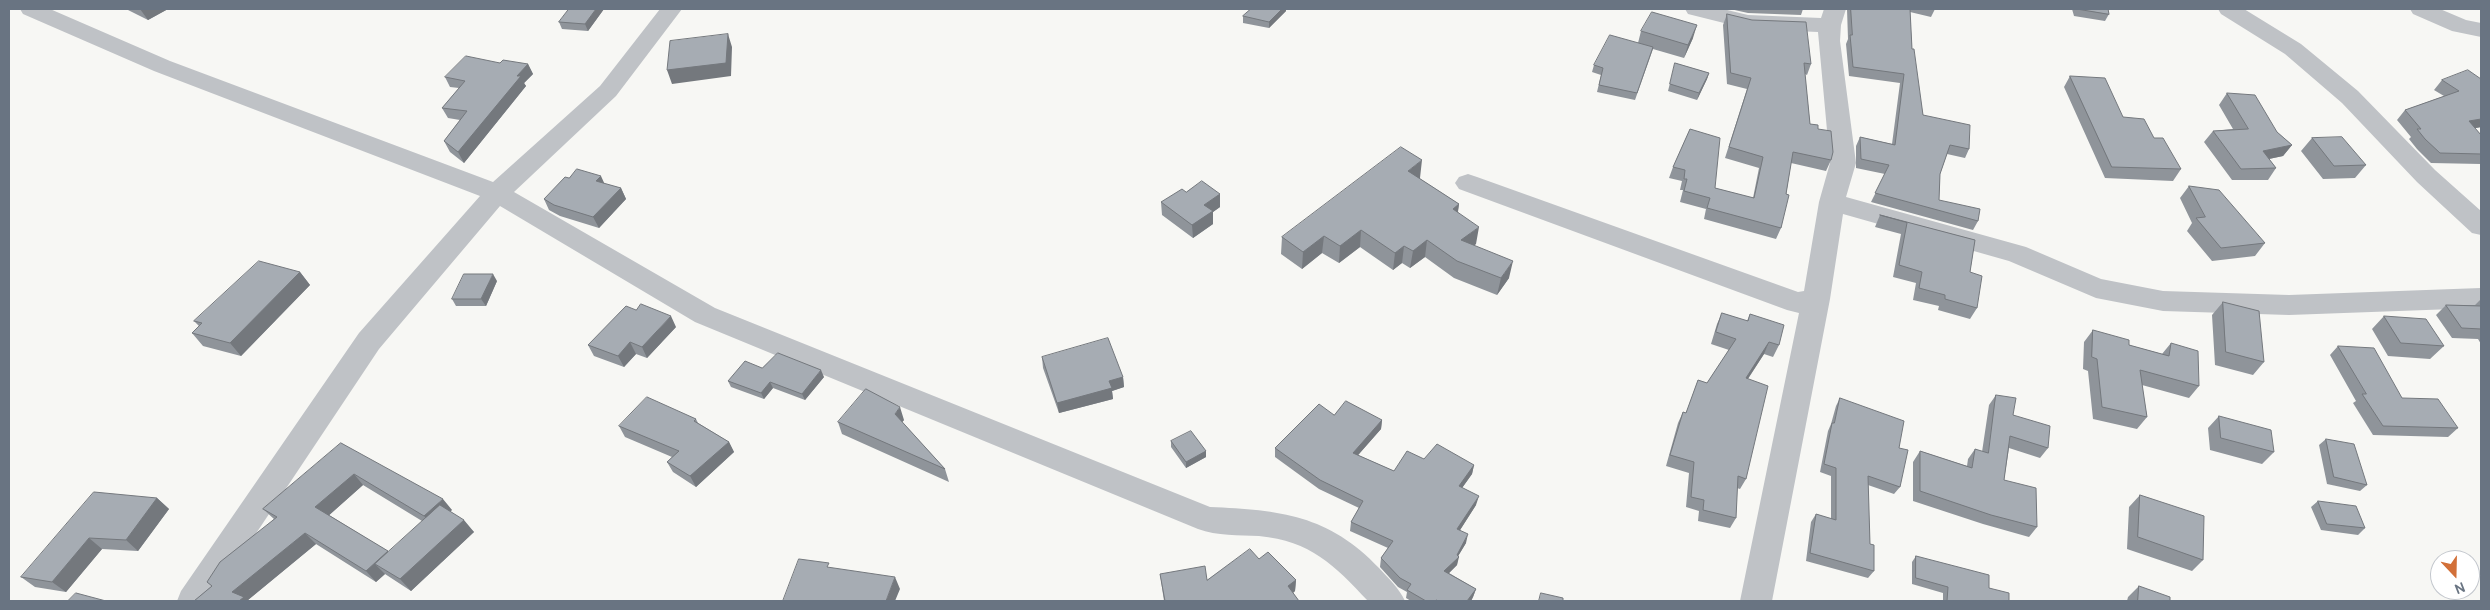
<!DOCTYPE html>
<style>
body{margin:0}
#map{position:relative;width:2490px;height:610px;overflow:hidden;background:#f7f7f4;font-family:Cabin,sans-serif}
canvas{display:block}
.frame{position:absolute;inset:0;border:10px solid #697482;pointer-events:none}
.north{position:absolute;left:2430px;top:550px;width:50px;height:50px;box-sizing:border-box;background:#fff;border:1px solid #c3c7cd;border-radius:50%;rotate:159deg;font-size:14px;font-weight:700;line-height:20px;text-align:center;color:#697482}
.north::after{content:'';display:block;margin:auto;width:18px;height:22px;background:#d27039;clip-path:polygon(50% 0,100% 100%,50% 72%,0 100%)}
</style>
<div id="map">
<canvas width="2490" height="610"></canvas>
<div class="frame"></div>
<div class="north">N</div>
</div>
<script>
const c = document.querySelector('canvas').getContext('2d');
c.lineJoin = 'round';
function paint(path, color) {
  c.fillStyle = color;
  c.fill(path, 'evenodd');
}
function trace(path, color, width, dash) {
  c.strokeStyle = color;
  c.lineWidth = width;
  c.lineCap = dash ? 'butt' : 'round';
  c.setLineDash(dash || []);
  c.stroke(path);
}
const street = new Path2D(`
 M20 9H50L170 61 493 182 600 86 660 9H682L616 96 514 192 715 308 1210 507C1280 510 1329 515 1379 568 1389 579 1399 588 1405 601H1368C1334 565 1311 541 1259 536 1239 535 1217 536 1198 529L695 322 500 206 379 349 211 601H177L181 591 359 333 480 196 154 71 23 14Z
 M1685 9H1723L1748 15 1821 18 1824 9H1846L1841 25 1840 41 1856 163 1846 197 2026 247 2101 279 2163 291 2289 295 2481 288V308L2289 315 2163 311 2096 298 2009 261 1843 214 1830 299 1772 601H1740L1799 313 1787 310 1459 189 1455 183 1459 177 1468 174 1477 177 1798 292 1804 291 1819 202 1830 163 1818 32 1748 29 1688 14Z
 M2218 9H2244L2301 44 2358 91 2435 170 2481 211V235L2472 233 2417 182 2342 103 2285 54 2221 14Z
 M2410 9H2440L2466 20 2481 23V37L2452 31 2413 14Z`);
const wall = new Path2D(`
 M126 9H168L148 20Z
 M569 9H604L588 31 562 29 559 22Z
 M1251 9H1286V11L1269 28 1243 23V16Z
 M1730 9H1803L1801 15 1748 13Z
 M1847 9H1935L1931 17 1910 12 1912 49 1923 115 1969 149 1965 158 1947 154 1940 174 1939 200 1978 221 1973 230 1871 202 1885 174 1856 168V146L1860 137 1892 144 1900 83 1849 76 1846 44 1848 39Z
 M2072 9H2108L2109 14 2105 21 2074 16Z
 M1727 14 1811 64 1807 75 1805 74 1810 124 1818 129 1831 160 1826 171 1791 163 1781 228 1776 239 1704 219 1706 209 1680 202 1683 190H1680L1682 181 1669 178 1673 167 1690 129 1715 188 1753 198 1759 168 1725 158 1747 89 1727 84 1723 25Z
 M1641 31 1693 38 1684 58 1653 49 1635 100 1597 92 1601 75 1592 72 1594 65 1638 43Z
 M500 63 528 64 533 74 524 83 526 86 464 163 450 152 444 141 460 120 448 118 442 108 459 88 450 87 445 77Z
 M1675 63 1709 73 1707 79 1697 100 1668 91Z
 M2070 76 2123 117 2181 169 2173 181 2105 178 2064 87Z
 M2481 79V127L2475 128 2481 135V164L2431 163 2417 149 2409 139 2411 137 2397 120 2405 110 2444 96 2434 90 2442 80Z
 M2227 93 2277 132 2292 145 2283 156 2269 159 2276 168 2268 180H2232L2204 142 2213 131 2233 129 2219 105Z
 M2312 138 2366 165 2355 178 2323 179 2301 151Z
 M1419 178 1459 204 1458 212 1476 244 1474 245 1509 278 1497 295 1454 278 1425 257 1410 268 1402 263 1393 270 1360 247 1339 263 1322 253 1302 269 1281 254 1282 237 1420 178Z
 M605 184 621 188 626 199 599 228 560 216 549 210 544 199Z
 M2189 186 2265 243 2255 256 2212 261 2187 231 2192 223 2180 198Z
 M1220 194V207L1213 212V224L1193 238 1162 215 1161 202Z
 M1880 215 1975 240 1970 272 1977 308 1970 319 1938 310 1939 306 1913 300 1916 283 1893 277 1901 234 1875 227Z
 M300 272 310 285 241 356 203 346 192 333 199 326 194 321Z
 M497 281 486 306H456L452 299Z
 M2480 300H2481V344L2478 339 2452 338 2436 315 2446 305H2475Z
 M2223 302 2264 362 2253 375 2215 365 2212 315Z
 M1722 313 1747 321 1750 314 1779 345 1773 357 1764 354 1748 379 1746 479 1740 489 1737 488 1736 518 1730 528 1698 521 1699 511 1686 507 1689 473 1666 466 1678 423 1683 412 1686 413 1698 380 1707 383 1729 350 1711 344 1717 324Z
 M2384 316 2444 346 2430 359 2388 356 2372 329Z
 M676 327 647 358 636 354 624 367 594 356 588 345Z
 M2093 330 2129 345 2162 354 2171 343 2199 386 2189 398 2142 385 2147 417 2137 429 2093 419 2088 371 2083 369 2084 342Z
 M2338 346 2402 398 2458 428 2448 437 2373 435 2353 403 2356 401 2330 355Z
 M1042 357 1123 377 1124 387 1112 391 1113 399 1059 413 1043 368Z
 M762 368 824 377 805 400 773 388 764 399 731 387 728 381Z
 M1996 395 2013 415 2048 448 2040 458 2009 448 2004 480 2037 527 2029 537 1983 524 1913 501V462L1920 451 1967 466 1968 459 1975 449 1982 452 1989 405Z
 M1840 398 1899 448 1900 487 1894 494 1868 485 1870 544 1874 571 1868 578 1806 561 1811 522 1816 514 1831 519V476L1820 472 1828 431 1831 424 1836 406Z
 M1334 415 1382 420 1381 429 1358 455 1394 471 1424 459 1474 465 1472 474 1462 488 1476 505 1460 530 1466 543 1458 556 1457 565 1449 573 1476 589 1473 597 1471 601H1411L1406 598 1407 592 1398 587 1380 567 1381 558 1388 548 1350 531 1351 522 1359 508 1319 489 1275 457V448Z
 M2219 416 2274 452 2262 464 2210 450 2208 428Z
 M696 419 698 423 729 442 734 452 696 487 673 472 667 462 672 457 625 437 619 426Z
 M904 420 902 422 945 469 949 482 842 434 838 422Z
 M2326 439 2367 485 2360 491 2327 484 2319 445Z
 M1171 441 1206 451V457L1186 468 1171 447Z
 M341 443 452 510 450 511 474 532 411 591 385 574 376 582 316 544 248 600 249 601H194L212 586 207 582 274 519 263 509ZM363 485 422 521 389 552 329 515Z
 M2140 495 2203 560 2192 571 2127 549 2129 507Z
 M157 498 169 509 138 551 102 549 66 592 35 587 21 577Z
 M2318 501 2365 528 2358 535 2321 530 2311 507Z
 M1916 556 1989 588 2009 601H1943V593L1912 584V562Z
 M1259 559 1296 580 1295 591 1293 593 1299 601H1164L1160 574 1207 580Z
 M2139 586 2170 601H2127L2128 597Z`);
const shadedWall = new Path2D(`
 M140 9H168L148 20Z
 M596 9H604L588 31 585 24Z
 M1282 9H1286V11L1269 28V22Z
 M1697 25 1693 38 1684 58 1688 45Z
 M728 34 732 47 731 76 672 84 667 70Z
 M528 64 533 74 524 83 526 86 464 163 458 152 517 76Z
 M1709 73 1707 79 1697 100 1699 93Z
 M2481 119V127L2461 131 2469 121Z
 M2292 145 2283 156 2254 162 2263 151Z
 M1422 160 1420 178 1406 188 1408 171Z
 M601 176 606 187 596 181Z
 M621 188 626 199 599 228 593 217Z
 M1220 194V207L1213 212V224L1193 238 1192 225 1204 205Z
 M1459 204 1456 222 1453 209Z
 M1479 227 1476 244 1458 257 1461 240Z
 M1361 230 1360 247 1339 263 1340 246Z
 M1324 236 1322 253 1302 269 1303 252Z
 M1427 240 1425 257 1410 268 1413 251Z
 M1404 246 1402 263 1393 270 1395 253Z
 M1513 261 1509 278 1497 295 1501 278Z
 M300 272 310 285 241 356 230 343Z
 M493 274 497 281 486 306 481 299Z
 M671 316 676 327 647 358 642 347Z
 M630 342 636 354 624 367 618 356Z
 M1769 342 1764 354 1741 389 1746 378Z
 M821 370 824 377 805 400 802 394Z
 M1123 377 1124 387 1112 391 1113 399 1059 413 1057 403 1109 381Z
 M770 382 773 388 764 399 761 393Z
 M900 407 904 420 899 426 895 414Z
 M1382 420 1381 429 1352 462 1353 453Z
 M729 442 734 452 696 487 690 476Z
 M1206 451V457L1186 468V462Z
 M1474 465 1472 474 1457 495 1459 486Z
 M354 474 363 485 326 518 315 507Z
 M1479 496 1476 505 1455 538 1457 529Z
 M157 498 169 509 138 551 126 540Z
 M443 499 452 510 433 527 424 516Z
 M464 520 474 532 411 591 400 579Z
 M305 533 316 544 248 600 249 601H239L232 592Z
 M1468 534 1466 543 1457 558 1459 557 1457 565 1443 579 1444 571 1457 555Z
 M89 538 102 549 66 592 52 582Z
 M388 551 375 564 385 574 376 582 366 571Z
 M895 577 900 589 895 601H886Z
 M1296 580 1295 591 1288 597V586Z
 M1476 589 1473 597 1471 601H1467Z`);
const building = new Path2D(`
 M569 9H596L585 24 559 22Z
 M1251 9H1282L1269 22 1243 16Z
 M1851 9H1910L1912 49H1914L1923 115 1970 125 1969 149 1950 145 1940 174 1939 200 1980 209 1978 221 1875 193 1889 165 1861 159 1860 137 1895 145 1904 74 1853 67 1850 35H1852Z
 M2077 9H2108L2109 14Z
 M1652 12 1697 25 1688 45 1641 31Z
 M1727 14 1752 20 1806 22 1811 64 1804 63 1810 124 1818 125V129L1831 131 1833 152 1831 160 1793 152 1786 194 1789 195 1781 228 1707 208 1710 198 1684 191 1687 179H1684L1685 170 1673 167 1690 129 1720 138 1715 188 1754 198 1763 157 1729 147 1751 78 1731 73Z
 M728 34 726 63 667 70 670 41Z
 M1610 35 1653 47 1637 93 1599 85 1603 68 1594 65Z
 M466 56 500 63 503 60 528 64 517 76H521L458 152 444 141 467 111 442 108 465 81 445 77Z
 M1675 63 1709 73 1699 93 1670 84Z
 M2468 70 2481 79V119L2469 121 2481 135V154L2440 153 2425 139 2417 129H2421L2405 110 2459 91 2442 80Z
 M2070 76 2105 78 2123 117 2144 119 2154 138H2163L2181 169 2112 167Z
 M2227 93 2255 95 2277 132 2292 145 2263 151 2276 168 2241 169 2213 131 2248 129Z
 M2342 137 2366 165 2334 166 2312 138Z
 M1401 147 1422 160 1408 171 1459 204 1453 209 1479 227 1461 240 1513 261 1501 278 1457 261 1427 240 1413 251 1404 246 1395 253 1361 230 1340 246 1324 236 1303 252 1282 237Z
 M577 169 601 176 596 181 621 188 593 217 554 205 544 199 565 177 569 178Z
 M1202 181 1220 194 1204 205 1213 211 1192 225 1161 202 1182 189 1186 192Z
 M2189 186 2219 190 2265 243 2221 248 2196 218 2205 217Z
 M1880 215 1975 240 1970 272 1982 276 1977 308 1945 299V295L1919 288 1922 272 1899 265 1907 223Z
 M259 261 300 272 230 343 192 333 202 323 194 321Z
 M464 274H493L481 299H452Z
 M2223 302 2259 311 2264 362 2226 352Z
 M641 304 671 316 642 347 630 342 618 356 588 345 626 306 636 310Z
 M2446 305 2481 306V329L2462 328Z
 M1722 313 1748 321 1750 314 1784 325 1779 345 1769 342 1746 378 1768 386 1746 479 1738 476 1736 518 1703 510 1704 500 1691 497 1694 462 1670 455 1683 412 1686 413 1698 380 1707 383 1736 339 1716 332Z
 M2384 316 2426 319 2444 346 2401 343Z
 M2093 330 2129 340V345L2169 356 2171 343 2198 351 2199 386 2140 370 2147 417 2102 407 2097 359 2092 357Z
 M1108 338 1123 377 1109 381 1112 388 1057 403 1042 357Z
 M2338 346 2374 348 2402 398 2438 399 2458 428 2383 426 2362 394H2366Z
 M778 353 821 370 802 394 770 382 761 393 728 381 745 361 762 368Z
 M866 389 900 407 895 414 945 469 838 422Z
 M1996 395 2016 398 2013 415 2050 426 2048 448 2010 436 2004 480 2036 488 2037 527 1991 515 1920 491V451L1972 468 1975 449 1988 453Z
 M647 397 696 419 694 421 729 442 690 476 667 462 679 451 619 426Z
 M1840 398 1904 421 1899 448 1908 450 1900 487 1868 476 1870 544 1874 545V571L1810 553 1816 514 1836 520V468L1824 464 1832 423H1834Z
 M1346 401 1382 420 1353 453 1394 471 1407 451 1424 459 1437 444 1474 465 1459 486 1479 496 1457 529 1468 534 1457 555 1459 557 1444 571 1476 589 1467 601H1439L1436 600 1435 601H1426L1407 590 1411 584 1400 578 1381 558 1393 541 1351 522 1363 501 1320 480 1275 448 1319 404 1334 415Z
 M2219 416 2271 430 2274 452 2221 438Z
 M1191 431 1206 451 1186 462 1171 441Z
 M2326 439 2354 444 2367 485 2334 477Z
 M341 443 443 499 424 516 354 474 315 507 388 551 366 571 305 533 232 592 244 597 239 601H194L212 586 207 582 220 562 277 517 263 509Z
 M94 492 157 498 126 540 89 538 52 582 21 577Z
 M2140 495 2204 516 2203 560 2138 537Z
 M2318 501 2356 506 2365 528 2327 524Z
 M440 505 464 520 400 579 375 564Z
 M1250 549 1259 559 1268 552 1296 580 1288 586 1299 601H1165L1160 574 1205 566 1207 580Z
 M1916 556 1989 575V588L2009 593V601H1947L1948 587 1916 578Z
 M799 559 829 563 827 567 895 577 886 601H783Z
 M2139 586 2170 597V601H2138Z
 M76 593 106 601H68Z
 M1541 593 1563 598V601H1539Z`);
paint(street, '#bfc2c6');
paint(wall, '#8f949a');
paint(shadedWall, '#74787d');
paint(building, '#a6acb3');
trace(building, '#74787d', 1);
</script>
